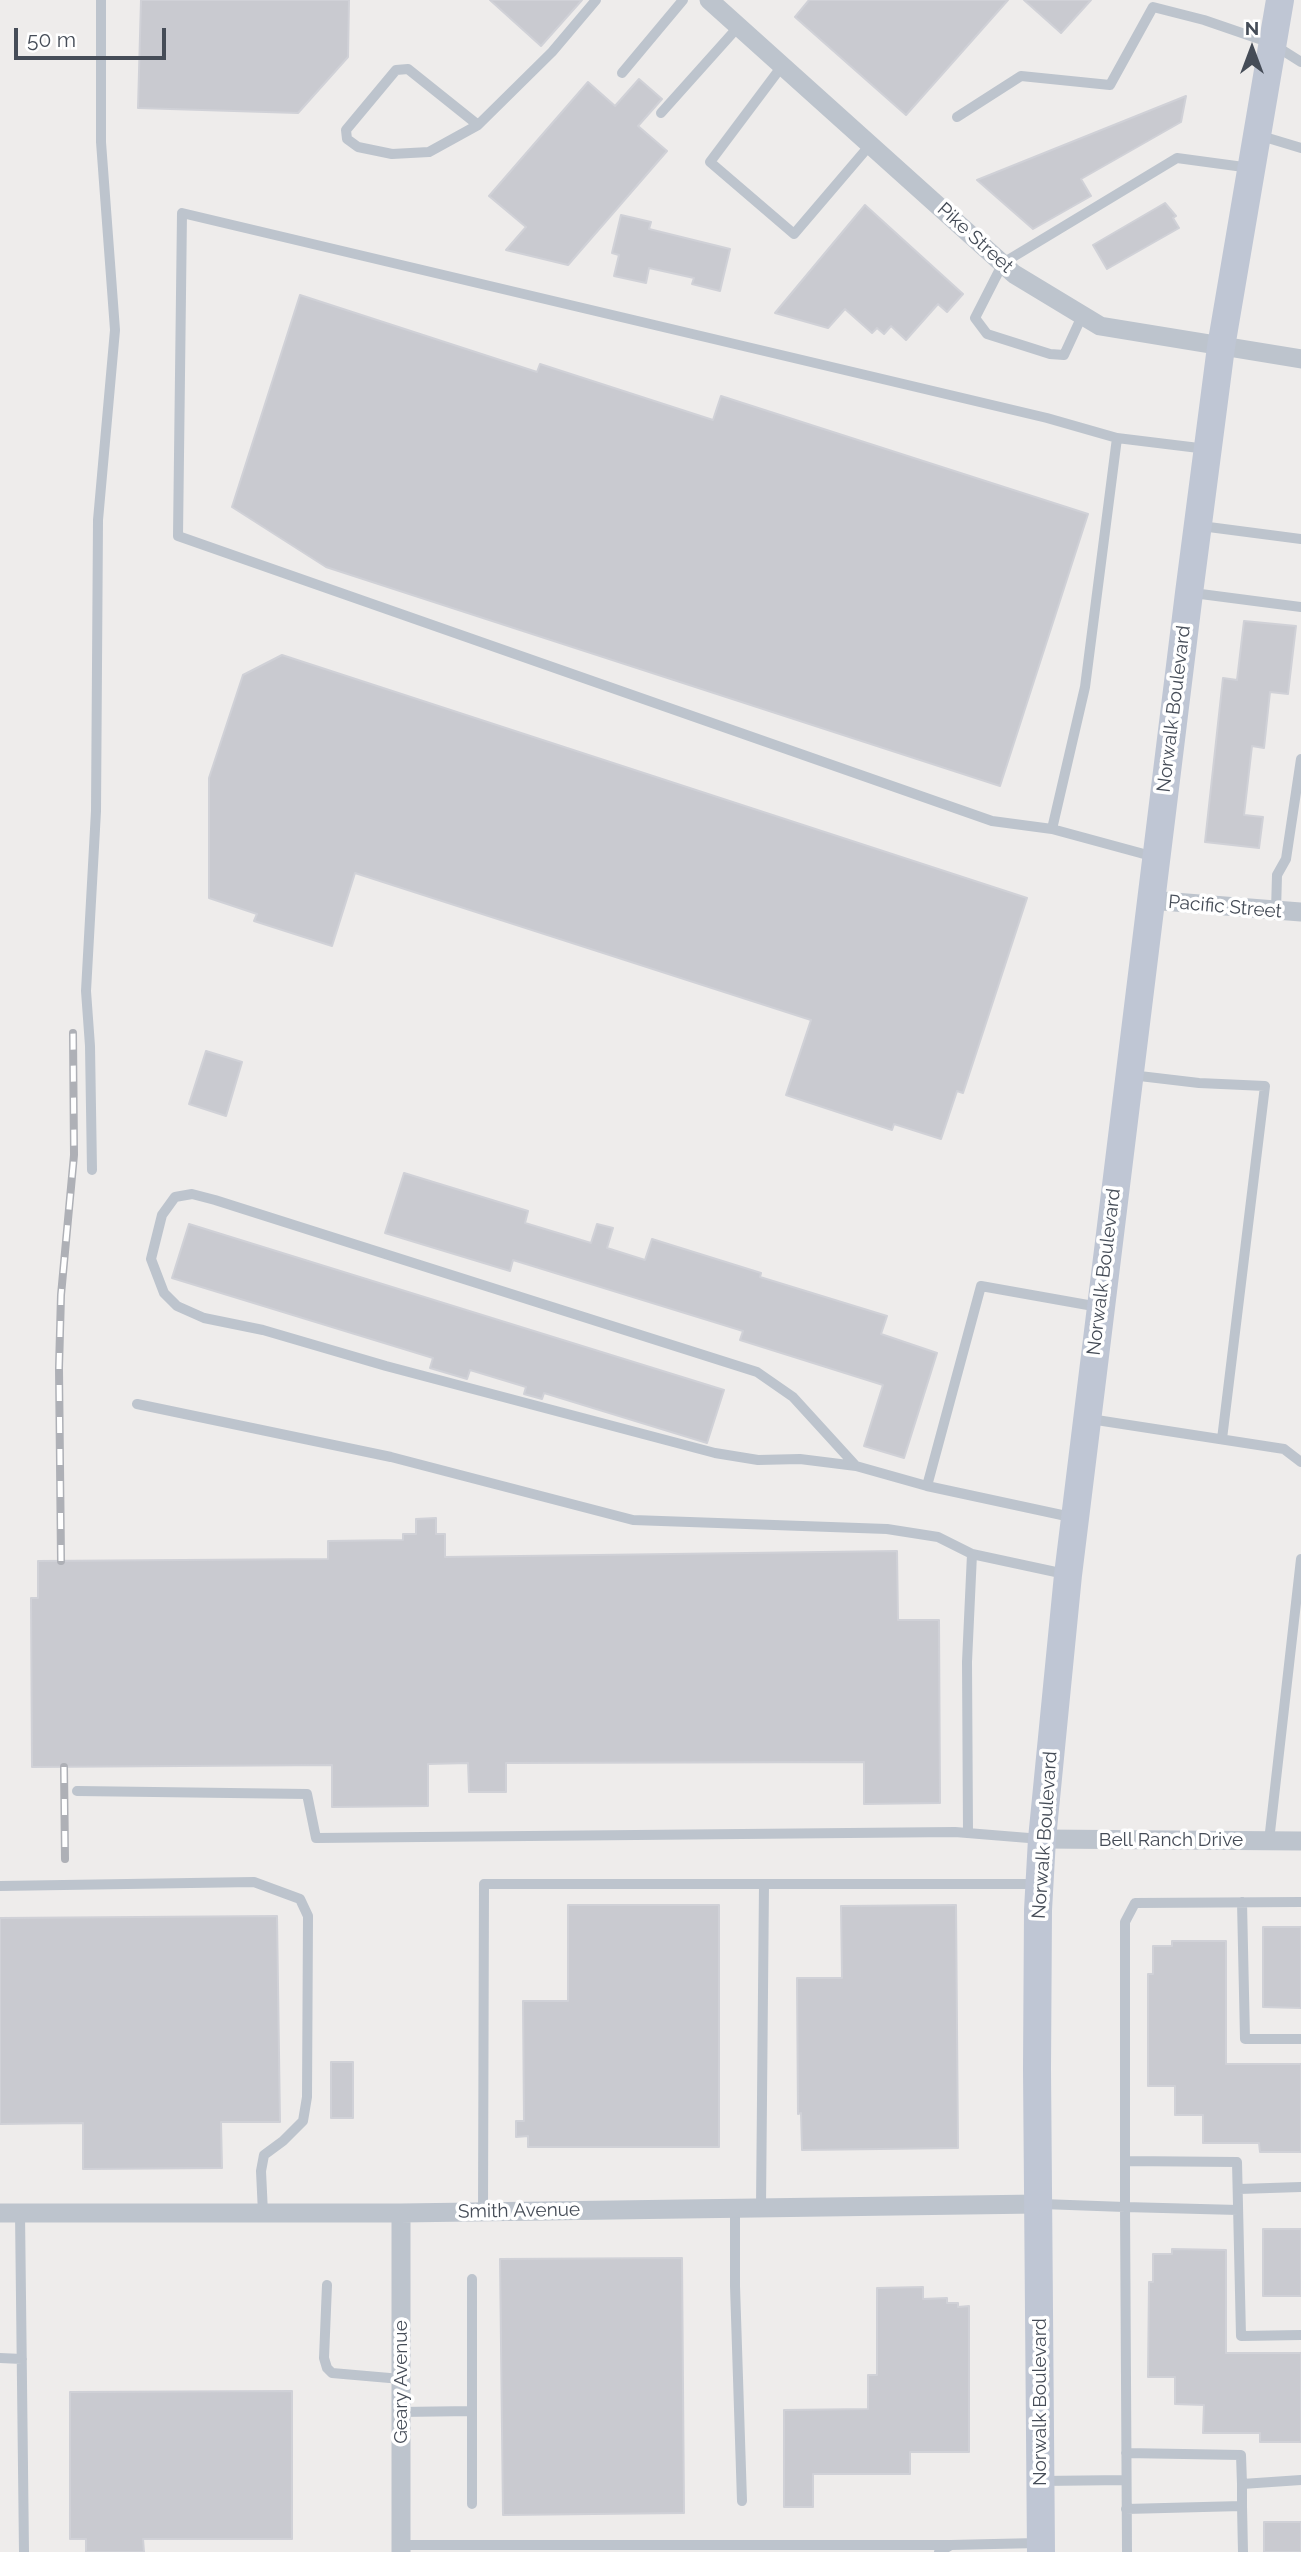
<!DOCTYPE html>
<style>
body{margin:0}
#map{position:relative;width:1301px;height:2552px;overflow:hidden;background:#eeeceb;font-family:Raleway,sans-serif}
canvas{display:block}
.north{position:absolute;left:1217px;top:14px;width:70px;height:70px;-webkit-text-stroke:5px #fff;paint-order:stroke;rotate:0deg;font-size:19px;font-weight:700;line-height:28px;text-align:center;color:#454c57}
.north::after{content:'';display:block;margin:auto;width:24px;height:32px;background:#454c57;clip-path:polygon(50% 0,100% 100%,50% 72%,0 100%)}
.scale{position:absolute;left:14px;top:28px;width:152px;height:32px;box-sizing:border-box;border:4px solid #454c57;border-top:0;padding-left:9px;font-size:21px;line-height:24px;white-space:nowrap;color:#454c57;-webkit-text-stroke:5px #fff;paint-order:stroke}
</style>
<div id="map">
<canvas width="1301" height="2552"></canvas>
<div class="north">N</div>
<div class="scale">50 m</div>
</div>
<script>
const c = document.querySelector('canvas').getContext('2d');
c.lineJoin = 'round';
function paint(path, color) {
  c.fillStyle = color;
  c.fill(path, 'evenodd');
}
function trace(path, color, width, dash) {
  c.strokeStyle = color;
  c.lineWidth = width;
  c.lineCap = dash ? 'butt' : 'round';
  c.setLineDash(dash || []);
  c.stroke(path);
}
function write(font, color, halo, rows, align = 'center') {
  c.font = font + ' Raleway,sans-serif';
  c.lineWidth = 7;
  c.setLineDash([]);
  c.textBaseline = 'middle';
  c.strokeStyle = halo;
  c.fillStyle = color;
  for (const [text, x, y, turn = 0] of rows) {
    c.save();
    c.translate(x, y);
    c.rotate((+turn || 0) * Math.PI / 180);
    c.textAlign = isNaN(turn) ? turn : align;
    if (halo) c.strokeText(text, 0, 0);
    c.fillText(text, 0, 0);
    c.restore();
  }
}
const building = new Path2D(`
 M141 0H349L348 57 298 113 138 108Z
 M490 0H582L541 46Z
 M809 0H1008L906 115 795 17Z
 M1024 0H1091L1061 33Z
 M639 79 662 99 638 126 667 151 568 265 506 250 526 227 489 196 588 82 615 106Z
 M1186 96 1181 122 1081 179 1091 196 1033 229 977 180Z
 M1165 203 1176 216 1173 218 1179 228 1107 269 1093 245Z
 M865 205 963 294 947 312 938 304 906 340 891 326 884 334 877 328 872 333 845 309 828 328 775 313Z
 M621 215 651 222 649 229 730 249 720 291 692 284 694 278 649 268 646 283 614 276 619 255 612 253Z
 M300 295 537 372 540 364 713 420 721 396 1088 514 1000 786 326 567 232 507Z
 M1244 621 1296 626 1288 694 1270 692 1264 748 1252 746 1244 815 1263 817 1259 848 1205 842 1223 678 1237 680Z
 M282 655 1027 898 963 1093 957 1091 941 1139 894 1124 892 1130 786 1095 811 1020 355 873 332 946 254 921 257 914 209 898V778L243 675Z
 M206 1051 242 1062 226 1116 189 1104Z
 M404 1173 528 1211 525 1223 591 1243 597 1224 613 1228 607 1248 645 1260 652 1239 761 1273 760 1277 887 1316 881 1334 937 1353 904 1458 864 1446 883 1385 740 1340 743 1331 513 1260 510 1271 385 1233Z
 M189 1224 724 1390 707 1443 544 1393 542 1399 524 1394 526 1387 470 1370 467 1379 430 1368 433 1358 172 1278Z
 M436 1518V1534H445V1557L897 1551 898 1620H939L940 1803 864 1804V1762L506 1763V1792H469L468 1763 428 1764V1806L332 1807V1765L32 1767 31 1598H38V1561L328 1559V1541L403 1540V1534H416V1519Z
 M568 1905H719V2147H528V2136L516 2137V2121H524L523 2001H568Z
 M956 1905 958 2148 802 2150 801 2113 798 2114 797 1978H842L841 1906Z
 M277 1916 280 2122H221L222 2168 83 2169V2123L0 2124V1918Z
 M1263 1927H1301V2008L1263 2007Z
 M1172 1941H1226V2064H1301V2152H1260L1259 2143H1203V2115H1175V2086H1148V1974H1153V1946H1172Z
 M331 2062H353V2118H331Z
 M1263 2229H1301V2296H1263Z
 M1172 2249 1226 2250V2353H1301V2442H1260V2433H1203L1204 2405 1175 2404V2377H1148L1149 2282H1153V2254H1172Z
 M682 2258 684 2513 503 2515 500 2259Z
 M923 2287V2299L947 2298V2303H958V2307L969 2306V2452H910V2474H813V2507H784V2410L868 2409V2375H877V2288Z
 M292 2391V2539H143L144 2552H86V2539H70V2392Z
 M1264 2522H1301V2552H1264Z`);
const service = new Path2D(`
 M782 66 710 162 794 234 870 145
 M622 73 683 0
 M661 113 738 27
 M957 117 1021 76 1110 85 1153 7 1204 20 1271 43 1301 62
 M478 125 408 69 396 70 346 130 347 139 358 147 392 154 429 152 478 125 552 52 596 0
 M1258 135 1301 148
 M1082 316 1064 355 1050 354 987 334 975 318 1003 263 1177 158 1251 168
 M1201 526 1301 539
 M1193 593 1301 607
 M1052 829 992 821 178 536 182 213 1047 418 1117 438
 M1155 857 1052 829 1085 687 1117 438 1207 449
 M1276 911 1277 875 1286 859 1301 759
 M1131 1075 1199 1083 1265 1086 1222 1439
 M92 1170 90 1046 86 991 96 811 98 520 115 330 101 142V0
 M137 1404 391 1457 633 1520 887 1529 938 1537 972 1554
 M1090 1419 1284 1449 1301 1462
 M856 1466 793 1397 757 1372 215 1200 192 1194 175 1197 162 1215 151 1259 164 1293 177 1306 204 1318 263 1330 386 1366 715 1453 758 1460 800 1459 856 1466 927 1486
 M1071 1517 927 1486 981 1286 1099 1307
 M77 1791 307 1794 316 1838 955 1832 1041 1839
 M968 1833 967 1662 972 1554 1065 1574
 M1269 1841 1301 1559
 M764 1884H1036
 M0 1886 254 1882 300 1899 308 1916 307 2097 303 2121 283 2141 264 2155 261 2171 263 2213
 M1242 1902 1245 2039H1301
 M1125 2161 1237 2162 1241 2336 1301 2335
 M1239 2189 1301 2187
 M1042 2204 1125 2207 1127 2552
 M735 2207V2286L742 2501
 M1238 2210 1125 2207V1922L1135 1903 1301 1902
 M483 2211 484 1884H764L761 2206
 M20 2213 24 2552
 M472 2279V2411
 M327 2285 324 2358 327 2368 332 2373 401 2379
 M0 2358 22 2359
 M401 2412 472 2411V2504
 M1126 2453 1241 2455 1242 2484 1301 2480
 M1041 2481 1126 2480
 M1242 2506 1243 2552
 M1126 2509 1242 2506V2484
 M401 2545H951
 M939 2552 951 2545 1037 2543`);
const minor = new Path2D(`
 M709 0 1014 274 1100 326 1301 359
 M1149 900 1301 912
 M1042 1839 1301 1841
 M0 2213H401L1038 2204
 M401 2213V2552`);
const secondary = new Path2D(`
 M1041 2552 1037 2069 1038 1910 1042 1839 1068 1575 1189 593 1221 347 1280 0`);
const rail = new Path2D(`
 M61 1561 59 1368 61 1295 74 1155 73 1033
 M64 1767 65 1859`);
const streetNames = [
 ["Pike Street",975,238,42],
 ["Norwalk Boulevard",1174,709,-83],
 ["Pacific Street",1225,907,5],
 ["Norwalk Boulevard",1104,1272,-83],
 ["Norwalk Boulevard",1045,1835,-86],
 ["Bell Ranch Drive",1171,1840],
 ["Smith Avenue",519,2211,-1],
 ["Geary Avenue",401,2382,-90],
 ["Norwalk Boulevard",1040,2402,-90]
];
paint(building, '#c9cad0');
trace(building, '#d0d1d7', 2);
trace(service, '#bdc4cd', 10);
trace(minor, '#bdc4cd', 19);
trace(secondary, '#bfc6d4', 28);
trace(rail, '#aeb0b6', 8);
trace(rail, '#fff', 5, [16]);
write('19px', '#454c57', '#fff', streetNames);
</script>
